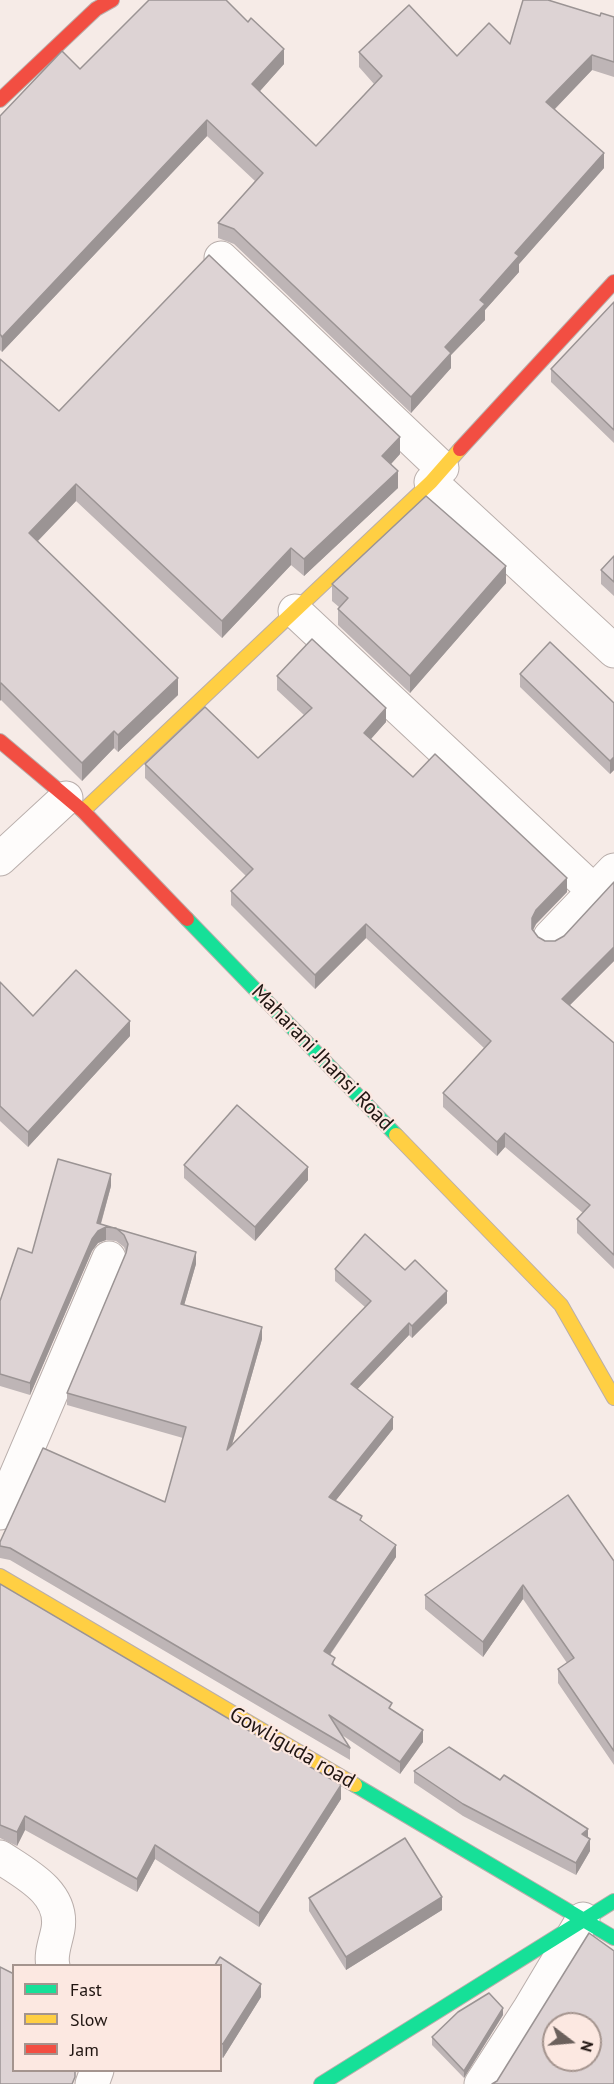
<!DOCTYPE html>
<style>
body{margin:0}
#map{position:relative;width:614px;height:2084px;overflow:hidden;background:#f6ebe7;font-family:"PT Sans",sans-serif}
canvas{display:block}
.legend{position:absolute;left:12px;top:1964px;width:210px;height:108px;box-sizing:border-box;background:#fce8e1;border:2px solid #a4948e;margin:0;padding:8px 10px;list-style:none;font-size:18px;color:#201511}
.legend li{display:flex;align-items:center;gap:12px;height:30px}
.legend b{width:30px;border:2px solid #a4948e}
.north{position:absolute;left:542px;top:2012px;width:60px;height:60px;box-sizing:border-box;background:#fce8e1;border:2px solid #a4948e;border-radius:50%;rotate:106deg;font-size:16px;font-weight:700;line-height:24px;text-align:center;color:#201511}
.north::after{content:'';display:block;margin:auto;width:21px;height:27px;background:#6b605c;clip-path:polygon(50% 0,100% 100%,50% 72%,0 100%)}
</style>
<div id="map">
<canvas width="614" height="2084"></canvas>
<ul class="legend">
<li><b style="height:8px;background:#16e098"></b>Fast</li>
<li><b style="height:8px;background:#ffcf43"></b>Slow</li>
<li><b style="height:8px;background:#f24e42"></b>Jam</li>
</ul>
<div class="north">N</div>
</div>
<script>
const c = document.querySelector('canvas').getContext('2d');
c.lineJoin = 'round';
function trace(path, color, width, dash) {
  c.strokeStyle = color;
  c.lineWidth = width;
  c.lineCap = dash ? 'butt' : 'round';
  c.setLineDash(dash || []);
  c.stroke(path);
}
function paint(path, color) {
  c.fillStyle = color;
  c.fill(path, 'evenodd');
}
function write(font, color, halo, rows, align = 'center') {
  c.font = font + ' "PT Sans",sans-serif';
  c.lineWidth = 4.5;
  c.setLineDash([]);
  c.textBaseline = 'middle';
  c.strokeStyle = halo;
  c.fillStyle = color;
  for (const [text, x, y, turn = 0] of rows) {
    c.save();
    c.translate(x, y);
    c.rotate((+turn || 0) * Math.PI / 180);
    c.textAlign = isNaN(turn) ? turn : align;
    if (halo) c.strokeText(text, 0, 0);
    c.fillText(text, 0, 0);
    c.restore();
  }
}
const street = new Path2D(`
 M221 258 442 468
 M431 482 614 651
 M295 611 594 891
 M0 859 66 798
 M550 937 614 870
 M0 1513 109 1258
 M0 1857C26 1874 64 1893 58 1929 56 1941 50 1954 53 1966
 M92 2084 97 2070
 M481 2084 530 2008 583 1919`);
const fast = new Path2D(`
 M187 919 396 1135
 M355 1785 614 1938
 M321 2084 614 1901`);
const slow = new Path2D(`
 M83 811 431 482 460 449
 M396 1135 561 1305 614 1398
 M0 1576 355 1785`);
const jam = new Path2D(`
 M0 100 96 9 112 0
 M460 449 614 282
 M0 741 83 811 187 919`);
const wall = new Path2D(`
 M600 16 614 17V77L592 70 555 109 604 168 519 264V272L485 310V320L451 355V368L411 413 234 244 218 238V223L255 181 207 136 2 352 0 350V116L80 69 284 64 260 91 316 146 374 84 359 67V52L457 56 510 44Z
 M614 302V443L551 382V369Z
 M0 359 59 411 400 454 391 464 398 488 304 576 291 565 222 638 76 501 38 541 178 695 118 752 114 748 82 781 1 700Z
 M614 556V596L601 584V570Z
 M506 583 410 693 338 625V609L339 607 332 601V584Z
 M520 674 614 703V770L610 774 520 687Z
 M277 676 386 722 370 739 413 777 567 892 536 924 533 930 538 937 545 941H555L564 936 614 882V961L570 1005 614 1043V1269L577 1233V1219L583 1213 505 1147 497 1156 443 1107V1093L484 1048 366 938 315 989 231 905V891L246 876 145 778V764L258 758 304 715 277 690Z
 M0 982 33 1016 130 1036 28 1147 0 1121Z
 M184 1165 308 1180 255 1241 184 1178Z
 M111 1186 101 1224 196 1252V1264L184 1305 262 1339 232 1445 365 1307 335 1281V1269L405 1270 447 1303 412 1338 409 1335 357 1389 393 1429 335 1501 362 1522 396 1557 330 1655 335 1666 392 1710 423 1742 400 1774 342 1735 350 1748V1760L10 1560 0 1558V1542L165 1502 183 1438 67 1405V1393L126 1253 124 1247 116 1241 106 1240 98 1243 92 1251 30 1395 0 1386V1301L32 1253Z
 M614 1561V1765L558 1683V1669L567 1663 523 1599 483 1657 425 1609V1595Z
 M0 1584 341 1799 259 1927 155 1859 137 1892 25 1830 17 1846 0 1838Z
 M414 1771 500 1780 588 1838 590 1851 576 1875 463 1816 414 1783Z
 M309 1898 442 1910 346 1970 309 1911Z
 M220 1965 261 1997 223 2058 220 2056Z
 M503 2015 464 2078 432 2045V2037Z`);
const shadedWall = new Path2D(`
 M284 49V64L252 100V84Z
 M592 55V70L546 118V102Z
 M207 120V136L2 352V337Z
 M604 153V168L519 264V272L485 310V320L451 355V368L411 413V397L445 347 515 253Z
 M400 437V454L382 474V456Z
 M398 471V488L304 576V559Z
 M76 484V501L29 550V533Z
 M291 548V565L222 638V621Z
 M506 566V583L410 693V676Z
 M178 678V695L118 752V735Z
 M1 683V700L0 701V684Z
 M386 708V722L364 747V733Z
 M114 731V748L82 781V763Z
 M614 757V770L610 774V761Z
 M567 878V892L536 924 532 932V918L536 910Z
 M366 924V938L315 989V975Z
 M614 947V961L562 1013V999Z
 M130 1021V1036L28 1147V1132Z
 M505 1133V1147L497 1156V1142Z
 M308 1167V1180L255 1241V1227Z
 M111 1174V1186L99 1230 106 1227V1240L98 1243 92 1251 30 1395V1383L97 1223Z
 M196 1252V1264L181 1316V1304Z
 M447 1291V1303L412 1338V1326Z
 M409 1323V1335L351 1396V1384Z
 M262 1327V1339L227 1462V1450Z
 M393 1417V1429L329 1509V1497Z
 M396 1545V1557L324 1663V1651Z
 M523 1585V1599L483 1657V1642Z
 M423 1730V1742L400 1774V1762Z
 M341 1785V1799L259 1927V1913Z
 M25 1816V1830L17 1846V1832Z
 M588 1829V1841L582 1834Z
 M590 1839V1851L576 1875V1863Z
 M155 1845V1859L137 1892V1879Z
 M442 1897V1910L346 1970V1957Z
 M261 1984V1997L223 2058V2044Z
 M503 2008V2015L464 2078V2071Z`);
const building = new Path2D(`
 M149 0H226L248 22 251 18 284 49 252 84 316 146 382 76 359 52 409 5 457 56 489 23 510 44 523 0H548L600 16 601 13 614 17V62L592 55 546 102 604 153 515 253 519 256 480 300 485 304 445 347 451 353 411 397 234 229 218 223 263 173 207 120 2 337 0 334V116L62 51 80 69Z
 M209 255 400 437 382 456 398 471 304 559 291 548 222 621 76 484 29 533 178 678 118 735 114 731 82 763 1 683 0 684V359L59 411Z
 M614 302V430L551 369Z
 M426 496 506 566 410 676 338 609 348 598 332 584Z
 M614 556V582L601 570Z
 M312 639 386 708 364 733 413 777 435 754 567 878 536 910 532 918V929L538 937 545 941H555L564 936 614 882V947L562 999 614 1043V1255L577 1219 590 1205 505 1133 497 1142 443 1093 491 1041 366 924 315 975 231 891 253 869 145 764 205 707 258 758 312 708 277 676Z
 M550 642 614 703V757L610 761 520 674Z
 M76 970 130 1021 28 1132 0 1106V982L33 1016Z
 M237 1105 308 1167 255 1227 184 1165Z
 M58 1159 111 1174 97 1223 196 1252 181 1304 262 1327 227 1450 371 1301 335 1269 365 1234 405 1270 415 1260 447 1291 412 1326 409 1323 351 1384 393 1417 329 1497 362 1516 360 1520 396 1545 324 1651 335 1658 332 1664 392 1703 389 1708 423 1730 400 1762 329 1715 350 1748 10 1548 0 1546V1542L43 1448 165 1502 186 1427 67 1393 126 1253 128 1244 124 1235 116 1228 106 1227 98 1231 92 1239 30 1383 0 1374V1301L18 1248 32 1253Z
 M568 1495 614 1561V1751L558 1669 574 1658 523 1585 483 1642 425 1595Z
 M0 1584 341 1785 259 1913 155 1845 137 1879 25 1816 17 1832 0 1825Z
 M449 1747 500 1780 504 1775 588 1829 582 1834 590 1839 576 1863 463 1804 414 1771Z
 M405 1838 442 1897 346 1957 309 1898Z
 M589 1933 614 1951V2084H492L497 2081ZM554 2024H590V2060H554Z
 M220 1957 261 1984 223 2044 220 2043V1965H215Z
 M0 1967 14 1974V2070H75V2077L72 2084H0Z
 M489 1993 503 2008 464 2071 432 2037 458 2012Z`);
const streetNames = [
 ["Maharani Jhansi Road",322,1058,46],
 ["Gowliguda road",292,1748,30]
];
trace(street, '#b9aeab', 35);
trace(fast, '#b9aeab', 16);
trace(slow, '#b9aeab', 16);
trace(jam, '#b9aeab', 16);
trace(street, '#fefcfb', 33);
trace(fast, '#16e098', 14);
trace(slow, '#ffcf43', 14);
trace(jam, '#f24e42', 14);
paint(wall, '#beb5b6');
paint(shadedWall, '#9b9494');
paint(building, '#ddd3d4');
trace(building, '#9b9494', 1.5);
write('21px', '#201511', '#fce8e1', streetNames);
</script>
